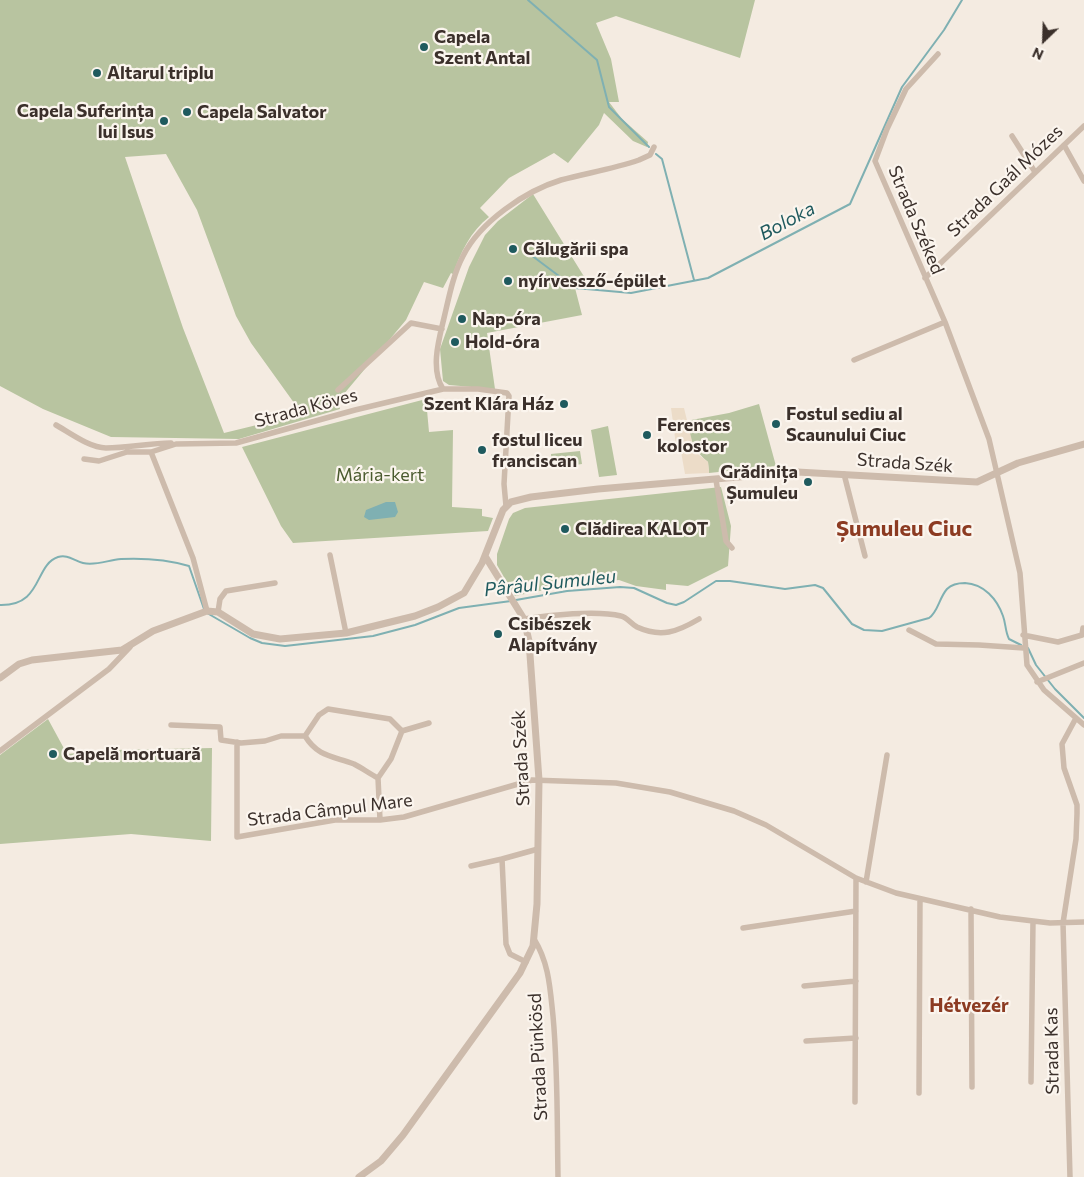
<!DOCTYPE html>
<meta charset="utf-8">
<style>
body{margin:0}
#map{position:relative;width:1084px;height:1177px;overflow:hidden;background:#f4ebe1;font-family:Commissioner,sans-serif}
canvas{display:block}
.north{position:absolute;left:1019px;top:15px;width:50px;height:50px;-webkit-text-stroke:4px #fbf5ee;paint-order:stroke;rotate:204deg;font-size:14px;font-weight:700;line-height:20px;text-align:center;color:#3b302b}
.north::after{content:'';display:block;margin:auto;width:18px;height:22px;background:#3b302b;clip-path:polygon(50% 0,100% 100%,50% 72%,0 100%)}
</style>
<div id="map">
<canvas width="1084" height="1177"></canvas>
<div class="north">N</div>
</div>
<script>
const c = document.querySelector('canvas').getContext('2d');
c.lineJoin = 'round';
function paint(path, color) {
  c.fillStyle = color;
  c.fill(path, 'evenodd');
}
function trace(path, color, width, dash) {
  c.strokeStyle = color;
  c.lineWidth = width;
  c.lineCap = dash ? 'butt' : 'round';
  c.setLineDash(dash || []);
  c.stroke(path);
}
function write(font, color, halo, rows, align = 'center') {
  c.font = font + ' Commissioner,sans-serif';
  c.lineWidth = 4.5;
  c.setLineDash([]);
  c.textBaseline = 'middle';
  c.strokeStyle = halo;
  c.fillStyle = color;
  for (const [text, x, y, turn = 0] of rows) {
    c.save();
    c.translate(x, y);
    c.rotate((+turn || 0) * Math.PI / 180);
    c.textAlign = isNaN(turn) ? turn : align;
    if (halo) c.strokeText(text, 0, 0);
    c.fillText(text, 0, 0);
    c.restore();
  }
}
const green = new Path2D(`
 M0 0H755L740 58 616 16 596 23 611 59 619 102H609L622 119 648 142 647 147 633 141 604 113 599 125 568 163 554 153 509 178 480 208 489 217C470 232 461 252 453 274L451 273 443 288 424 282 406 320 338 401 340 409 239 439 111 437 43 409 0 386ZM166 154 197 210 236 316 251 343 302 414 224 433 183 328 125 157Z
 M533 194 588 283 585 287 575 288 582 315 487 333 495 389 449 385 443 381 440 349 469 267 485 235 498 221Z
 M426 399 429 432 453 430 452 507 482 509V516L493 518 488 531 293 543 281 526 242 447Z
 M759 404 776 466 709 473 708 462C695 452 689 438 686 421L729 413Z
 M608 426 617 475 599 477 591 430Z
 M580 451 582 464 552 468 551 454Z
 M721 487 731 526 728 566 688 586 666 584V590L636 586 619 580 569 585 515 596 497 565V554L509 519 513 513 525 508Z
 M48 719 67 754 113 750 212 748 211 841 131 834 0 844V755Z`);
const plaza = new Path2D(`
 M671 408H684L693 445 699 455 708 462 709 473 685 474 680 446 676 445Z`);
const water = new Path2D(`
 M386 502H395L398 512 395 517 369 520 364 517 366 510Z`);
const stream = new Path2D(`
 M528 0 597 60 609 107 649 147
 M656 154 662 159 694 280
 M523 249 575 288 631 293 708 278 850 204 902 87 944 30 962 0
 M516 600 567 591 620 587 634 588 667 603 676 605 684 602 716 581H730L785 589 815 585 823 588 852 624 864 630 882 631 929 618C938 612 939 598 947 589 952 584 958 583 965 583 984 584 997 599 1003 616 1006 624 1005 631 1009 639L1021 645
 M0 605C43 606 34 565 58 557 68 554 74 561 83 563 96 566 108 560 121 559 143 558 169 560 189 566L204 609
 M207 613 250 638 262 643 285 646 373 636 415 625 459 608 511 601
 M1028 648 1036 665 1055 689 1084 718`);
const minor = new Path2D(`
 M938 54 906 89 887 129 875 161 945 322 989 439 1020 573 1027 665 1044 690 1084 725
 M1012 136 1035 172
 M1064 145 1084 181
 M925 278 1084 126
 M854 360 945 322
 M338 390 411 323 442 329
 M56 425C70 433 90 448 106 448 128 448 149 443 171 443
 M151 452 193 558 207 611
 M84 459 99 461 127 452H151L176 444 236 443 355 410 443 389
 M844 474 865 556
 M716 480 726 541 732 548
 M506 506 504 484 509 396 507 393 478 389H443C430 369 439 339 444 318 449 297 453 275 463 256 480 222 525 191 561 180 587 173 613 169 639 160L650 155 654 147
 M330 555 346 633
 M218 612 220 599 226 591 275 583
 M524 619C549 615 597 610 621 616 627 617 631 624 637 627 661 638 677 632 699 619
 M909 630 936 644 979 645 1024 648
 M1023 635 1058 642 1082 635 1083 628
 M1037 682 1084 663
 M171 725 220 727 221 740 241 743 265 741 281 736H305L319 715 328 709 390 719 402 731 391 759 378 778 380 820
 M402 731 429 723
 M305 736C318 757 333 756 354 764 362 768 370 774 378 778
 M237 742V837L335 820H380L404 817 532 780 616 783 670 792 734 811 766 825 856 878 896 893 1000 917 1050 923 1084 922
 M0 751 109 669 130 647
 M471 866 502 859
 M866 882 887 755
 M971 909 972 1087
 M743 928 856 911
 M534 939C549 963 550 988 553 1016 558 1070 557 1123 558 1177
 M526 962 510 954 506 944 502 859 538 849
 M804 986 856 981
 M806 1041 856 1038
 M1031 1082 1033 921
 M919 1093 920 899
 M855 1102 856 878
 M1070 1177 1063 923 1076 839 1077 814V805L1064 768 1062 744 1076 718`);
const tertiary = new Path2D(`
 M0 678 19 664 32 660 122 650 153 631 207 611 218 612 253 634 280 639 346 633 415 616 438 607 464 593 482 563 503 510 511 502 531 497 598 489 797 472 977 482 1018 463 1084 444
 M359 1177 381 1161 403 1135 520 973 533 946 537 904 539 780 529 641 524 619 485 556`);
const markers = [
 [424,47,5,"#1f5a5e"],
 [97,73,5,"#1f5a5e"],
 [187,112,5,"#1f5a5e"],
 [164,121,5,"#1f5a5e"],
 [513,249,5,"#1f5a5e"],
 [508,281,5,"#1f5a5e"],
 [462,319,5,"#1f5a5e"],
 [455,342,5,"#1f5a5e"],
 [564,404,5,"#1f5a5e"],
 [776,424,5,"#1f5a5e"],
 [647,435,5,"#1f5a5e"],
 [482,450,5,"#1f5a5e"],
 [808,482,5,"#1f5a5e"],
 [565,529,5,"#1f5a5e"],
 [498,634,5,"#1f5a5e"],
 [53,754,5,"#1f5a5e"]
];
const poiNames = [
 ["Capela",434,37],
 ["Szent Antal",434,58],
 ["Altarul triplu",107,73],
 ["Capela Suferința",154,111,"right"],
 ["lui Isus",154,132,"right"],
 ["Capela Salvator",197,112],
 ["Călugării spa",523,249],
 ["nyírvessző-épület",518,281],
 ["Nap-óra",472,319],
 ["Hold-óra",465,342],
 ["Szent Klára Ház",554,404,"right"],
 ["Fostul sediu al",786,414],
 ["Scaunului Ciuc",786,435],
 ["Ferences",657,425],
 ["kolostor",657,446],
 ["fostul liceu",492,440],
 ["franciscan",492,461],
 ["Grădinița",798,472,"right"],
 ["Șumuleu",798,493,"right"],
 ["Clădirea KALOT",575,529],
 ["Csibészek",508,624],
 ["Alapítvány",508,645],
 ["Capelă mortuară",63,754]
];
const streetNames = [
 ["Strada Gaál Mózes",1005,181,-44],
 ["Strada Széked",916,220,67],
 ["Strada Köves",306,408,-15],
 ["Strada Szék",905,463,4],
 ["Strada Szék",521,758,-93],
 ["Strada Câmpul Mare",330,810,-7],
 ["Strada Kas",1052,1051,-91],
 ["Strada Pünkösd",538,1057,-93]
];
const parkNames = [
 ["Mária-kert",380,475]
];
const waterNames = [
 ["Boloka",787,221,-28],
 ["Pârâul Șumuleu",550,583,-6]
];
const neighbourhoodNames = [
 ["Hétvezér",969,1006]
];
const districtNames = [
 ["Șumuleu Ciuc",904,529]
];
paint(green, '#b8c4a0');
paint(plaza, '#ecdcc8');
paint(water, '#7fb0b2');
trace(stream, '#7fb0b2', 2);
trace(minor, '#cdbbac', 5.5);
trace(tertiary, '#cdbbac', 7);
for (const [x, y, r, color] of markers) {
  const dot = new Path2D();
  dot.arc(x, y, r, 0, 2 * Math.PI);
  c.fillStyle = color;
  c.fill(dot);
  trace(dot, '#fbf5ee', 2);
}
write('bold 18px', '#3b302b', '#fbf5ee', poiNames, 'left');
write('18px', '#3b302b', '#fbf5ee', streetNames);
write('18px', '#4a5a2e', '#fbf5ee', parkNames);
write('italic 19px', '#1f5a5e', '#fbf5ee', waterNames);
write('bold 19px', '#8c3b22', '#fbf5ee', neighbourhoodNames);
write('bold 22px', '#8c3b22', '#fbf5ee', districtNames);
</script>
